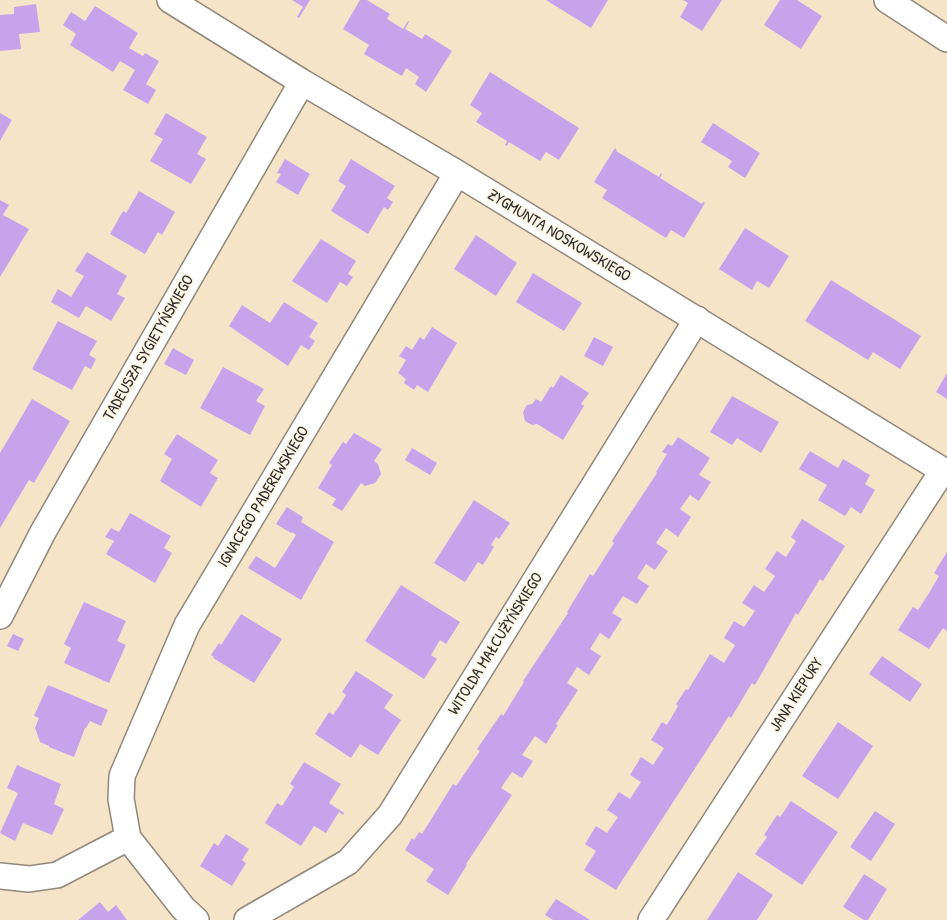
<!DOCTYPE html>
<meta charset="utf-8">
<style>
body{margin:0}
canvas{display:block;background:#f6e4c9}
</style>
<canvas width="947" height="920"></canvas>
<script>
const c = document.querySelector('canvas').getContext('2d');
c.lineJoin = 'round';
function paint(path, color) {
  c.fillStyle = color;
  c.fill(path, 'evenodd');
}
function trace(path, color, width, dash) {
  c.strokeStyle = color;
  c.lineWidth = width;
  c.lineCap = dash ? 'butt' : 'round';
  c.setLineDash(dash || []);
  c.stroke(path);
}
function write(font, color, halo, rows, align = 'center') {
  c.font = font + ' "Patrick Hand",sans-serif';
  c.lineWidth = 4;
  c.setLineDash([]);
  c.textBaseline = 'middle';
  c.strokeStyle = halo;
  c.fillStyle = color;
  for (const [text, x, y, turn = 0] of rows) {
    c.save();
    c.translate(x, y);
    c.rotate((+turn || 0) * Math.PI / 180);
    c.textAlign = isNaN(turn) ? turn : align;
    if (halo) c.strokeText(text, 0, 0);
    c.fillText(text, 0, 0);
    c.restore();
  }
}
const building = new Path2D(`
 M292 0H310L299 18 297 17 303 7Z
 M360 0H367L390 14 387 19 403 29 408 21 409 22 405 29 422 39 425 34 452 51 426 92 415 84 419 77 406 68 402 76 364 54 369 45 343 29Z
 M546 0H608L591 28Z
 M683 0H722L702 31 680 17 688 3Z
 M780 0H797L822 16 801 49 764 25Z
 M36 4 40 32 19 34 21 49 0 51V15L14 14V7Z
 M95 6 138 33 129 48 143 56 145 53 159 61 146 84 156 90 148 104 123 90 135 70 120 61 113 72 70 45 76 34 63 25 71 12 85 21Z
 M490 72 579 128 559 160 546 152 540 161 509 142 507 146 505 145 507 141 476 122 482 113 470 105Z
 M0 113 12 120 0 141Z
 M166 113 207 137 197 154 206 159 191 184 150 161 163 139 154 134Z
 M713 123 760 153 745 178 728 167 732 161 701 142Z
 M615 148 617 150 616 151 659 177 661 173 662 174 660 178 702 204 703 202 705 203 684 238 671 230 666 238 602 198 607 190 594 182Z
 M285 159 310 174 298 195 276 182 281 174 277 173Z
 M351 159 395 186 387 198 393 202 388 210 384 207 368 234 331 211 346 186 338 181Z
 M139 191 175 212 162 235 158 232 145 254 110 234 123 211 126 213Z
 M0 200 9 205 3 215 29 229 0 277Z
 M745 228 789 256 769 288 757 281 752 290 719 269Z
 M476 235 517 263 496 296 454 269Z
 M321 239 356 261 348 274 353 277 347 286 340 282 327 303 292 281Z
 M87 252 127 276 117 294 125 298 111 321 86 306 79 318 51 302 58 289 71 297 84 276 75 271Z
 M533 273 582 303 564 331 516 302Z
 M831 280 921 336 900 369 873 352 868 360 805 321Z
 M284 302 318 323 309 337 315 341 309 350 301 345 288 366 229 326 242 305 270 323Z
 M58 321 97 341 89 355 96 359 91 369 85 366 72 390 32 369Z
 M432 327 457 343 428 392 417 385 414 390 404 383 406 379 398 373 406 360 399 356 406 346 412 350 420 337 424 340Z
 M594 337 613 347 603 366 584 356Z
 M173 348 194 360 186 375 164 364Z
 M223 367 264 389 256 401 265 406 250 435 200 408Z
 M947 373V399L936 392Z
 M561 375 589 393 581 404 584 406 563 440 537 424 532 425 525 421 523 412 527 405 532 404 536 399 541 402 551 386 553 388Z
 M732 396 779 422 761 453 737 438 732 445 710 432Z
 M32 399 70 421 34 483 29 480 0 528V453Z
 M354 433 382 449 374 461 378 464 381 474 375 483 365 486 361 483 342 511 332 505 336 499 318 488 332 465 329 463 343 442 346 444Z
 M177 434 218 460 210 473 218 478 201 507 160 481 172 459 164 454Z
 M678 437 710 458 699 475 711 482 699 501 690 495 680 509 691 517 678 537 666 528 656 543 668 551 655 570 646 564 637 578 649 586 637 604 623 596 612 613 622 619 609 639 600 633 590 649 601 656 589 675 577 667 567 683 578 690 556 724 558 725 546 744 535 736 522 755 533 761 522 778 512 772 501 788 512 795 466 864 467 865 448 895 426 881 434 869 405 850 412 838 414 840 419 832 422 834 453 784 456 786 480 751 477 749 501 714 503 716 524 682 523 681 568 613 567 612 590 574 593 576 614 543 612 541 616 535 657 473 656 472 667 454 662 452 668 444 672 446Z
 M412 448 437 463 430 475 405 460Z
 M810 451 838 468 843 459 870 475 865 484 875 490 861 514 851 507 845 516 818 500 827 485 799 469Z
 M474 500 510 523 499 539 496 537 491 545 494 547 483 565 478 562 465 582 434 563Z
 M287 507 303 517 301 522 334 542 301 600 248 568 256 556 275 568 296 535 292 532 291 533 276 524Z
 M130 513 171 536 164 548 172 553 155 583 106 554 114 541 105 537 111 528 119 532Z
 M802 519 845 546 823 581 820 579 798 615 796 613 755 685 752 683 731 718 729 716 616 890 584 870 596 851 585 844 596 826 607 833 618 817 607 810 619 792 630 799 641 782 630 775 641 757 653 765 664 748 651 740 662 722 667 725 678 706 676 704 686 689 688 690 710 654 724 663 735 645 724 638 734 621 744 627 755 611 742 603 754 585 764 592 775 576 765 569 777 551 786 557 796 541 791 537Z
 M947 552V631L943 628 929 649 898 630 913 607 918 610 929 593 939 576 934 573Z
 M401 585 460 622 446 644 440 640 431 655 437 659 424 679 365 641Z
 M84 602 126 621 117 641 126 645 109 683 64 663 71 648 64 644Z
 M241 614 282 639 254 683 213 658 214 657 211 655 219 643 221 645Z
 M13 634 24 639 18 651 7 646Z
 M882 656 922 684 910 702 869 674Z
 M356 671 393 695 384 708 401 720 378 755 360 744 351 758 315 734 329 712 333 715 340 705 346 695 342 692Z
 M48 685 108 710 101 726 90 721 86 728H85L74 757 49 747V746L40 742 35 728 39 718 34 716Z
 M838 722 873 746 838 799 802 776Z
 M304 762 341 784 329 803 344 813 343 815 339 812 326 833 314 826 301 846 265 823 277 803 282 806 294 787 290 784Z
 M17 765 61 784 54 804 64 809 52 835 23 823 15 841 0 833 18 793 7 788Z
 M791 801 838 832 802 885 755 854 767 837 764 835 777 815 780 817Z
 M875 811 895 824 871 861 850 847Z
 M226 834 249 849 242 860 246 863 232 886 200 866 214 843 218 846Z
 M738 872 773 895 757 920H707Z
 M864 874 887 889 868 920H864L843 907Z
 M556 899 590 920H553L545 915Z
 M100 902 108 912 116 905 127 920H78Z`);
const minor = new Path2D(`
 M170 0 302 82 457 173 947 473
 M887 0 947 39
 M0 616 43 532 302 82
 M0 876 29 879 57 875 128 838
 M196 920 183 908 128 838 121 799 122 776 187 625 457 173
 M247 920 348 862 390 815 697 319
 M651 920 943 470`);
const streetNames = [
 ["ZYGMUNTA NOSKOWSKIEGO",559,236,31],
 ["TADEUSZA SYGIETYŃSKIEGO",149,348,-60],
 ["IGNACEGO PADEREWSKIEGO",264,497,-59],
 ["WITOLDA MAŁCUŻYŃSKIEGO",496,644,-58],
 ["JANA KIEPURY",797,695,-57]
];
paint(building, '#c8a3ec');
trace(minor, '#90887a', 28);
trace(minor, '#fff', 25);
write('16px', '#2b2b2b', '#fcf5e5', streetNames);
</script>
